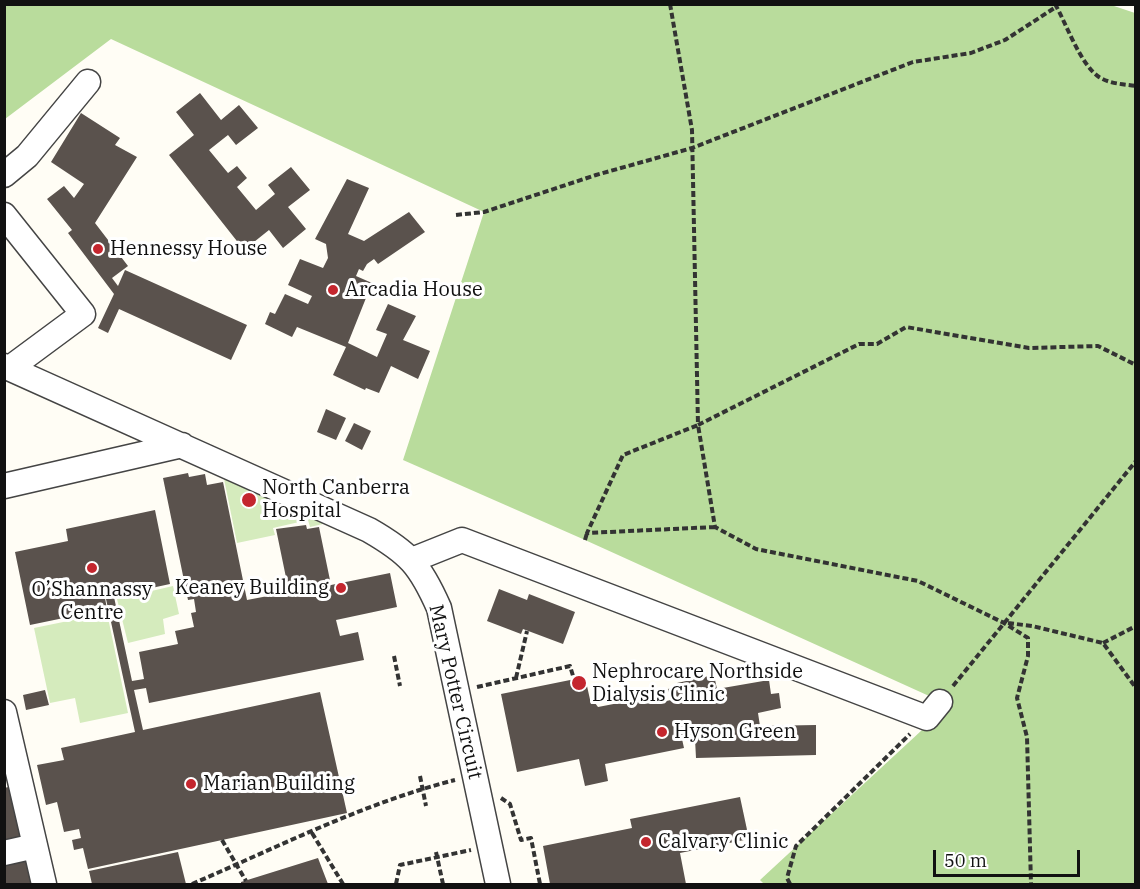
<!DOCTYPE html>
<meta charset="utf-8">
<style>
body{margin:0}
#map{position:relative;width:1140px;height:889px;overflow:hidden;background:#fffdf5;font-family:"IBM Plex Serif",serif}
canvas{display:block}
.frame{position:absolute;inset:0;border:6px solid #111;pointer-events:none}
.scale{position:absolute;left:933px;top:850px;width:147px;height:27px;box-sizing:border-box;border:3px solid #111;border-top:0;padding-left:8px;font-size:18px;line-height:21px;white-space:nowrap;color:#111;-webkit-text-stroke:4px #fff;paint-order:stroke}
</style>
<div id="map">
<canvas width="1140" height="889"></canvas>
<div class="frame"></div>
<div class="scale">50 m</div>
</div>
<script>
const c = document.querySelector('canvas').getContext('2d');
c.lineJoin = 'round';
function paint(path, color) {
  c.fillStyle = color;
  c.fill(path, 'evenodd');
}
function trace(path, color, width, dash) {
  c.strokeStyle = color;
  c.lineWidth = width;
  c.lineCap = dash ? 'butt' : 'round';
  c.setLineDash(dash || []);
  c.stroke(path);
}
function write(font, color, halo, rows, align = 'center') {
  c.font = font + ' "IBM Plex Serif",serif';
  c.lineWidth = 6;
  c.setLineDash([]);
  c.textBaseline = 'middle';
  c.strokeStyle = halo;
  c.fillStyle = color;
  for (const [text, x, y, turn = 0] of rows) {
    c.save();
    c.translate(x, y);
    c.rotate((+turn || 0) * Math.PI / 180);
    c.textAlign = isNaN(turn) ? turn : align;
    if (halo) c.strokeText(text, 0, 0);
    c.fillText(text, 0, 0);
    c.restore();
  }
}
const green = new Path2D(`
 M223 474 327 523 310 527 308 520 273 528 275 535 237 543Z
 M173 586 179 614 163 619 165 634 128 643 117 599Z
 M107 613 128 713 80 723 75 698 50 703 34 628Z`);
const forest = new Path2D(`
 M1108 4 1135 13V884H764L760 880 949 705 585 540 403 460 484 212 111 39 5 119V5Z`);
const building = new Path2D(`
 M200 93 221 120 239 105 258 128 236 145 228 135 209 150 228 173 237 166 247 178 237 187 256 210 275 194 268 185 291 167 310 190 288 207 306 229 283 248 269 230 244 250 169 155 194 135 176 112Z
 M81 113 120 138 115 145 137 157 95 223 128 266 112 278 118 286 125 270 247 325 231 360 119 309 108 333 98 328 114 294 68 233 72 230 47 199 64 186 74 198 84 184 51 162Z
 M347 179 369 188 348 234 364 241 409 212 425 232 378 264 374 259 367 264 363 271 359 269 356 276 372 283 348 343 377 357 387 334 376 330 388 304 416 316 403 340 430 351 418 379 391 366 379 393 366 388 365 390 333 375 346 347 297 327 292 337 265 324 270 312 275 314 285 294 308 304 312 296 288 285 300 259 323 268 328 258 326 244 315 239Z
 M326 409 346 418 336 440 317 432Z
 M354 423 371 431 362 450 345 441Z
 M188 473 189 477 205 474 207 485 223 482 247 600 289 592 276 529 306 525 307 529 319 527 331 585 390 573 397 607 336 620 340 636 358 632 364 660 149 703 146 688 134 690 143 730 320 692 347 813 88 869 83 848 74 850 72 840 81 838 79 829 64 832 57 802 46 805 37 765 64 760 61 748 135 732 106 599 114 597 132 681 144 679 139 652 178 644 175 631 194 627 191 613 196 612 194 599 188 600 163 478Z
 M155 510 170 584 105 598 107 609 30 625 15 552 68 541 66 529Z
 M499 589 527 600 529 594 575 612 563 644 523 629 521 634 487 621Z
 M714 675 717 689 769 680 771 694 779 693 781 708 758 713 760 726 816 725V755L696 758 695 739H682L684 748 605 764 608 781 585 786 579 759 517 772 501 694 585 677 591 704 595 703 598 707 655 696 657 703 671 700 668 689 677 686V683Z
 M45 690 49 705 26 710 23 695Z
 M13 786 26 841 4 846V788Z
 M740 797 749 839 680 853 686 884H550L543 846 632 828 630 819Z
 M178 852 186 884H92L89 871Z
 M27 855 34 884H4V860Z
 M318 858 328 884H241V882Z`);
const path = new Path2D(`
 M670 4 692 130 698 425 859 344H877L906 327 1029 348 1098 346 1136 365
 M1055 4C1067 25 1080 64 1099 77 1110 84 1123 84 1136 86
 M456 215 484 212 596 175 692 148 913 62 971 53 1005 40 1056 7
 M715 527 587 533 623 455 698 425 715 527 756 549 918 581 1004 623 1028 638V656L1017 698 1027 737 1031 884
 M585 540 587 533
 M1008 623 1032 626 1103 643 1136 688
 M1103 643 1136 626
 M394 656 400 686
 M516 678 527 631
 M953 686 1136 461
 M477 687 570 666 574 679
 M420 776 426 806
 M501 798 510 804 521 840 531 838 540 884
 M312 833 343 884
 M222 840 246 881
 M436 852 443 884
 M192 884C278 847 364 803 455 780
 M396 884 400 865 471 850
 M790 884 787 878 796 846 910 734`);
const minor = new Path2D(`
 M4 175 27 156 88 82
 M4 215 83 314 10 368
 M4 366 369 530C409 553 420 565 439 608L498 884
 M4 486 182 445
 M412 560 462 540 927 718 940 702
 M4 712 44 884
 M4 853 35 846`);
const markers = [
 [98,249,6,"#c4262e"],
 [333,290,6,"#c4262e"],
 [249,500,8,"#c4262e"],
 [92,568,6,"#c4262e"],
 [341,588,6,"#c4262e"],
 [579,683,8,"#c4262e"],
 [662,732,6,"#c4262e"],
 [191,784,6,"#c4262e"],
 [646,842,6,"#c4262e"]
];
const poiNames = [
 ["Hennessy House",110,249],
 ["Arcadia House",345,290],
 ["North Canberra",262,488],
 ["Hospital",262,511],
 ["Keaney Building",329,588,"right"],
 ["O’Shannassy",92,590,"center"],
 ["Centre",92,613,"center"],
 ["Nephrocare Northside",592,672],
 ["Dialysis Clinic",592,695],
 ["Hyson Green",674,732],
 ["Marian Building",203,784],
 ["Calvary Clinic",658,842]
];
const streetNames = [
 ["Mary Potter Circuit",455,692,77]
];
paint(green, '#d5ebbd');
paint(forest, '#b9dc9c');
paint(building, '#5a524d');
trace(minor, '#444', 27);
trace(path, '#333', 4, [6, 3]);
trace(minor, '#fff', 24);
for (const [x, y, r, color] of markers) {
  const dot = new Path2D();
  dot.arc(x, y, r, 0, 2 * Math.PI);
  c.fillStyle = color;
  c.fill(dot);
  trace(dot, '#fff', 2);
}
write('20px', '#111', '#fff', poiNames, 'left');
write('20px', '#111', '#fff', streetNames);
</script>
